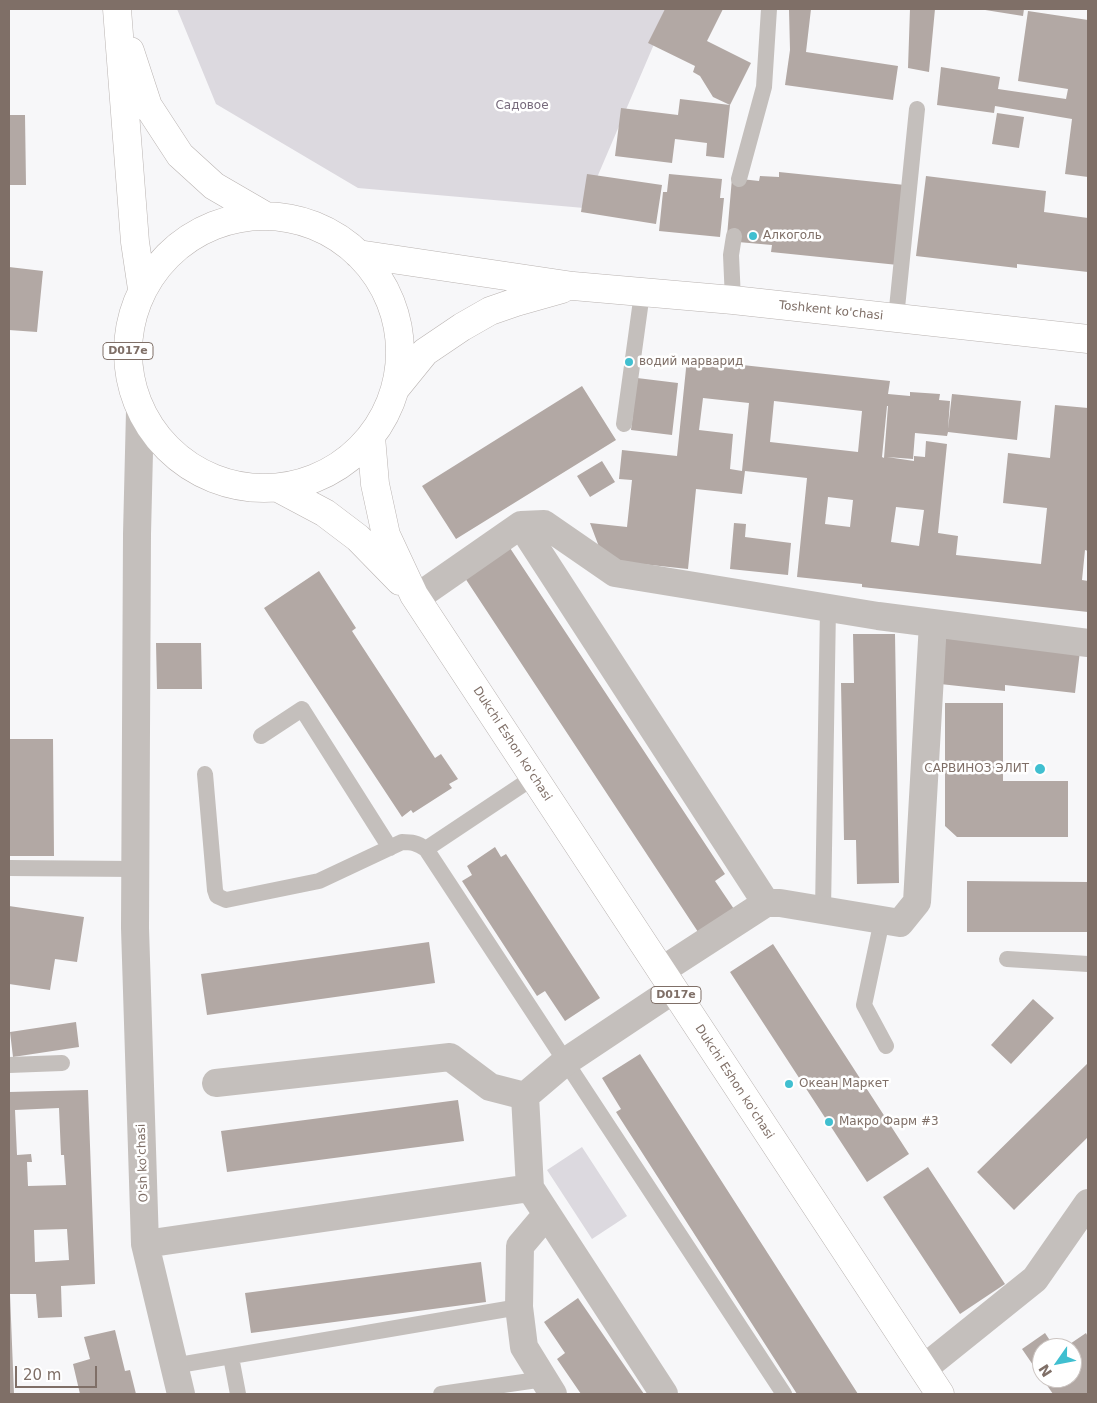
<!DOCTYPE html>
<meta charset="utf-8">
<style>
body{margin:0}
#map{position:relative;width:1097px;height:1403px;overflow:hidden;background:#f7f7f9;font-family:"DejaVu Sans",sans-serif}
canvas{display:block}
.frame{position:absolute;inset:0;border:10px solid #7f6f67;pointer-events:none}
.north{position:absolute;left:1032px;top:1338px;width:50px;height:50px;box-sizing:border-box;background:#fff;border:1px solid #ccc5c2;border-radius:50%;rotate:237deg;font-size:14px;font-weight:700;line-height:20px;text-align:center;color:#7f6f67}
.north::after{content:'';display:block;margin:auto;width:18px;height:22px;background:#40bfd0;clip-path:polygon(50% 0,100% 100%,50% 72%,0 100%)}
.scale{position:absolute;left:15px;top:1366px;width:82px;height:22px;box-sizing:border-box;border:2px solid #7f6f67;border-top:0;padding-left:6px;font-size:15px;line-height:18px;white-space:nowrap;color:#7f6f67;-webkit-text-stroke:4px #fff;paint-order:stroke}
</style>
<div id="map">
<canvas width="1097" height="1403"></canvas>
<div class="frame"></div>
<div class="north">N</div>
<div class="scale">20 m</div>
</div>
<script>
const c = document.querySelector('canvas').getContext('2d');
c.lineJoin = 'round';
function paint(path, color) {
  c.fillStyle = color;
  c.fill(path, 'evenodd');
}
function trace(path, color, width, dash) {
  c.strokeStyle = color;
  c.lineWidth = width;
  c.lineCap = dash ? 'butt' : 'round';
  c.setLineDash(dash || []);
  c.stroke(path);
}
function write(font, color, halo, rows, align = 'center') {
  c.font = font + ' "DejaVu Sans",sans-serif';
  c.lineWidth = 5;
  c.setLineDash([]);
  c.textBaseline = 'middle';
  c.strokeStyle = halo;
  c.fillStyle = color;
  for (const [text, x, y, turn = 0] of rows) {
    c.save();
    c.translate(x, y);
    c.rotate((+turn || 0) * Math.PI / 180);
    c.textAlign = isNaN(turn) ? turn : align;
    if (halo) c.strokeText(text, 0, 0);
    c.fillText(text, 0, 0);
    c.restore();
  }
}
const green = new Path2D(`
 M177 9H669L584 208 358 188 216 104Z
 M582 1147 627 1216 592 1239 547 1170Z`);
const building = new Path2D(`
 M665 9H723L707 41 751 63 730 105 713 97 700 76 693 72 695 66 648 43Z
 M789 9H811L806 52 898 66 893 100 785 85 790 50Z
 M910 9H935L929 72 908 68Z
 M979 9H1024L1023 16Z
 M1028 11 1088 20V177L1065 174 1072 119 995 106 994 113 937 105 941 67 1000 77 998 89 1066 99 1068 89 1018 81Z
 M680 99 730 105 724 158 706 156 707 143 675 139 672 163 615 156 621 108 678 115Z
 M997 113 1024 117 1019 148 992 144Z
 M9 115H25L26 185H9Z
 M779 172 905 185 898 265 771 252 772 245 738 242 727 236 732 178 759 181 760 176 779 177Z
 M587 174 662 185 656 224 581 212Z
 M669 174 722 179 720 198H724L720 237 659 231 663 192H667Z
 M926 176 1046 191 1044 212 1088 218V272L1017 264V268L916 256Z
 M9 267 43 271 37 332 9 330Z
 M687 359 890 381 888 394 910 396V392L940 394 939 400 950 401 948 429 952 394 1021 401 1017 440 948 432 947 436 915 433 913 459 887 457 914 461V456L925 457 926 441 947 444 938 533 958 536 956 555 1041 564 1047 508 1003 503 1008 453 1050 458 1055 405 1088 408V551L1085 550 1082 580 1088 581V612L862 587V584L797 577 807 478 745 471 742 494 696 489 688 569 604 560 590 523 627 527 632 480 619 479 622 450 677 456ZM703 398 749 403 742 471 730 469 733 434 699 430ZM774 401 862 411 858 452 770 442ZM887 406H888L884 458 882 457ZM828 497 853 500 850 527 825 524ZM896 507 924 510 919 546 891 542Z
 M637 378 678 383 672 435 631 430Z
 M582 386 616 440 456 539 422 486Z
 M602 461 615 482 590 497 577 476Z
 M734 523 746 524 745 537 791 543 788 575 730 569Z
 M510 548 725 874 715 881 736 912 700 935 465 578Z
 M319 571 356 628 352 631 435 758 441 754 458 779 449 784 452 788 413 813 411 810 402 817 264 608Z
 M853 634H895L899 883 857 884 856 840H844L841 683H854Z
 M946 636 1080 651 1075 693 1005 685V691L940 684Z
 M156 643H201L202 689H157Z
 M945 703H1003V781H1068V837H957L945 826Z
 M9 739H53L54 856H9Z
 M495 847 501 857 506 854 600 998 565 1021 545 991 537 996 462 881 472 875 467 866Z
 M967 881 1088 882V932H967Z
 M9 906 84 917 77 962 55 959 50 990 9 984Z
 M429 942 435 983 207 1015 201 974Z
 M773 944 909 1154 867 1182 730 972Z
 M1033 999 1054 1018 1011 1064 991 1045Z
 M76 1022 79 1047 13 1057 10 1032Z
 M640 1054 858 1394H797L616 1112 621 1109 602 1078Z
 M1088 1063V1137L1014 1210 977 1172Z
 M88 1090 95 1284 61 1286 62 1317 38 1318 36 1294H10L14 1394H9V1092ZM59 1108 61 1155H64L66 1185 28 1186 27 1162H32L31 1154 17 1155 15 1110ZM67 1229 69 1260 35 1262 34 1230Z
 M458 1100 464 1141 227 1172 221 1131Z
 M928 1167 1005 1284 960 1314 883 1197Z
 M481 1262 486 1302 251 1333 245 1293Z
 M578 1298 644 1394H581L557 1359 565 1353 544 1322Z
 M115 1330 125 1371 130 1370 136 1394H80L73 1364 90 1359 84 1337Z
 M1045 1333 1055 1348H1042V1378L1022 1349Z
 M1086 1333 1088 1337V1394H1053L1042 1378H1072V1348H1064Z`);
const lane = new Path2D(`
 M739 179 764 87 769 9
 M733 300 731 255 734 236
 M896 318 917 109
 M624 424 642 293
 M261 736 302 709 390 848
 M205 774 215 890 217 896 226 900 319 881 402 842C412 842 417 843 426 849L534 777
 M426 849 784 1394
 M9 868 135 869
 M823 910 828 608
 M882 920 864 1005 886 1046
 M1007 959 1088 964
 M9 1065 62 1063
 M231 1357 238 1394
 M173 1366 519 1307
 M441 1394 544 1379`);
const street = new Path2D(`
 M140 411 137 534 135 928 145 1244 181 1394
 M521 525 766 903
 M416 598 521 525 544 524 615 573 878 616 1088 643
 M661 971 766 903H780L900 923 917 902 933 623
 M216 1083 450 1057 490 1087 525 1096
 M547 1214 520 1246 519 1307 524 1347 553 1394
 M145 1244 530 1188
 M923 1369 1035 1279 1088 1203
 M664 1394 530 1188 525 1096 565 1062 673 990`);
const primary = new Path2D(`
 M117 9 135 242 142 289
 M130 51 148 106 180 155 214 186 264 215
 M128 352a136 136 0 1 1 272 0a136 136 0 1 1-272 0Z
 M358 254 573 286 733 300 1088 339
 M395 389 425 352 462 327 490 311 516 302 562 289
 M371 437 375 484 386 535 414 595 940 1394
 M278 488 325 513 358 538 400 581`);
const markers = [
 [753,236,5,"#40bfd0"],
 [629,362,5,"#40bfd0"],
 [1040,769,6,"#40bfd0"],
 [789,1084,5,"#40bfd0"],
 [829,1122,5,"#40bfd0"]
];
const shields = [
 [128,351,50],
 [676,995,50]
];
const shieldNames = [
 ["D017e",128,351],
 ["D017e",676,995]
];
const parkNames = [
 ["Садовое",522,106]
];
const poiNames = [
 ["Алкоголь",763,236],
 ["водий марварид",639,362],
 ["САРВИНОЗ ЭЛИТ",1029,769,"right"],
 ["Океан Маркет",799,1084],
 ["Макро Фарм #3",839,1122]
];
const streetNames = [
 ["Toshkent ko'chasi",831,311,6],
 ["Dukchi Eshon ko'chasi",512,744,57],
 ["Dukchi Eshon ko'chasi",734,1082,57],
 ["O'sh ko'chasi",143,1163,-92]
];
paint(green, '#dcd9df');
paint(building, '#b2a8a4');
trace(primary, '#b9b3b1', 29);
trace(lane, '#c4bfbc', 16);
trace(street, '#c4bfbc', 28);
trace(primary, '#fff', 28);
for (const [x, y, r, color] of markers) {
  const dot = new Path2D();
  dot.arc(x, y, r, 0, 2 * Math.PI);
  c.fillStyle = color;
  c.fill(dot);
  trace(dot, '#fff', 2);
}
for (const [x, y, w] of shields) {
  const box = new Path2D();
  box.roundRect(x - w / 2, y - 8.5, w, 17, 4);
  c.fillStyle = '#fff';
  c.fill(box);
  trace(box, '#7f6f67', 1);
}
write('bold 11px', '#7f6f67', null, shieldNames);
write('12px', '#776a7c', '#fff', parkNames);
write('12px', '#7f6f67', '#fff', poiNames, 'left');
write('12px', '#7f6f67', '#fff', streetNames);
</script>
